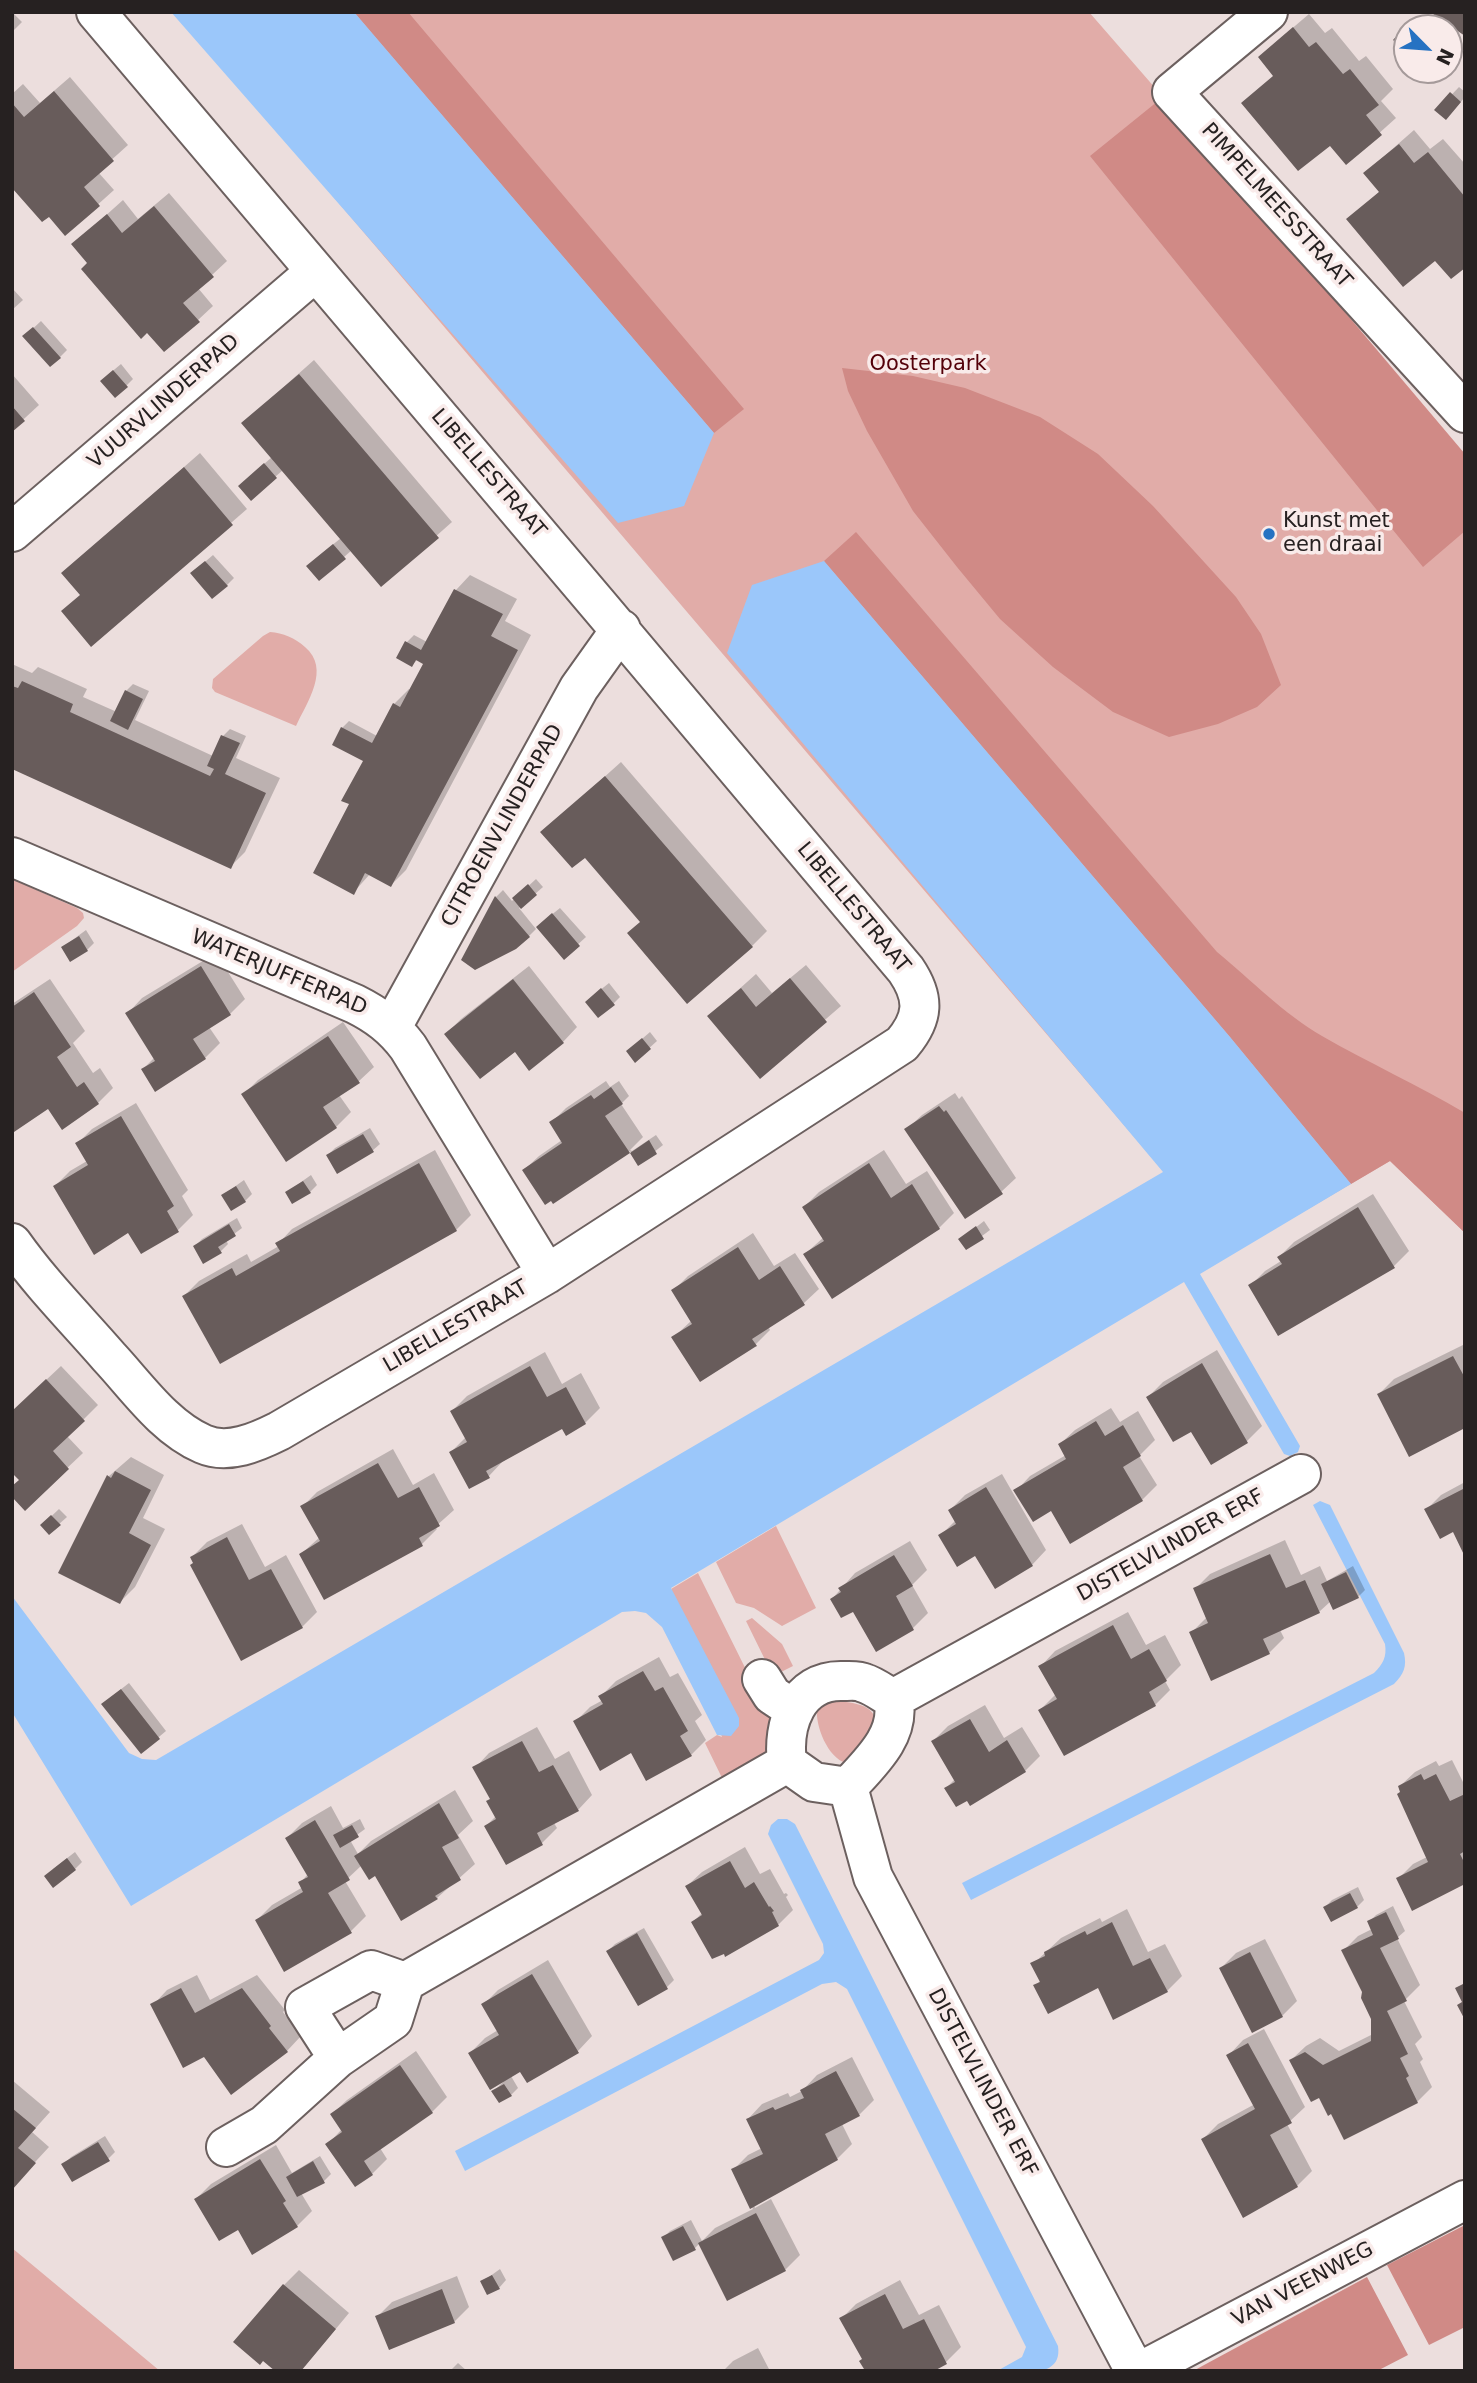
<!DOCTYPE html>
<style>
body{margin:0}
#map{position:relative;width:1477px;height:2383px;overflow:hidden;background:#ecdedd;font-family:"DejaVu Sans",sans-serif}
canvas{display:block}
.frame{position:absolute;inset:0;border:14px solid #262121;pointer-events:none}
.north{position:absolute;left:1393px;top:14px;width:70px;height:70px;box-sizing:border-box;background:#f9ebea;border:2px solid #a59a9a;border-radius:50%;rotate:115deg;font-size:19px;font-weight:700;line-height:28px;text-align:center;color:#262121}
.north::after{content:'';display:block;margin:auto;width:24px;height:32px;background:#2672c2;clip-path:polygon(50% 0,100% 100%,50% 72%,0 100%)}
</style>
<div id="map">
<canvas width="1477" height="2383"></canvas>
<div class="frame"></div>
<div class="north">N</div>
</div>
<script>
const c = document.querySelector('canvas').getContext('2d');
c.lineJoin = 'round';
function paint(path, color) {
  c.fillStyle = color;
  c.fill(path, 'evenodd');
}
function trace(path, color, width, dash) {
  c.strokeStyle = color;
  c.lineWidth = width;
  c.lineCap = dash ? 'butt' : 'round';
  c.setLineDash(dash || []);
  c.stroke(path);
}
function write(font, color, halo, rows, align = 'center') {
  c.font = font + ' "DejaVu Sans",sans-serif';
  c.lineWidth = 7;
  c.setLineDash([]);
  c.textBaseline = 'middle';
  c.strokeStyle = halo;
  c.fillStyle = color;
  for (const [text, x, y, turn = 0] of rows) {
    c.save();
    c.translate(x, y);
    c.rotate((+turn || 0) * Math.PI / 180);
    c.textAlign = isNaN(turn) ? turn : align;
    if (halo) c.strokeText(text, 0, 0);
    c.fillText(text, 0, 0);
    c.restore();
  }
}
const green = new Path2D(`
 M176 12H1089L1163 97 1465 475V1233L1390 1161 1233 1253Z
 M270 632C283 633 295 638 305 647 331 669 307 702 296 726L215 692 212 688 213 679 263 636Z
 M12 879 77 908 83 913 84 918 77 926 12 972Z
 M776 1526 816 1608 782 1626 754 1608 736 1603 716 1562Z
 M698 1573 771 1720V1745L765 1756 724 1782 705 1743 717 1735 722 1737 671 1589Z
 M752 1618 782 1644 793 1666 773 1676 746 1621Z
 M831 1700C849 1703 878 1702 876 1727L846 1763C828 1758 815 1726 817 1708Z
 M12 2248 160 2371H12Z`);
const forest = new Path2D(`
 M354 12H408L744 409 714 433Z
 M1163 97 1465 454V531L1423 567 1090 156Z
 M842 368 913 376 965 388 1040 417 1098 454 1153 506 1236 597 1261 634 1281 685 1257 707 1218 724 1169 737 1113 712 1053 667 1000 619 957 567 913 511 867 431 848 391Z
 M856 532 1217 952C1251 980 1284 1014 1322 1036 1369 1063 1418 1085 1465 1113V1233L1390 1161 1351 1184 1230 1037 824 561Z
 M1465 2225V2327L1429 2345 1387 2265Z
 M1367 2277 1408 2355 1377 2371H1193Z`);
const water = new Path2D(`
 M171 12H354L714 433 684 506 618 523Z
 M824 561 1230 1037 1351 1184 1200 1274 1300 1446 1298 1452 1290 1456 1284 1454 1184 1282 671 1588 739 1718V1726L731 1736 717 1735 662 1627 646 1613 635 1611 622 1612 131 1906 12 1712V1596L129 1753 142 1759 156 1760 1163 1172 727 653 752 585Z
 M1320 1501 1330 1505 1404 1653C1407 1666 1404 1674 1394 1684L971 1900 962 1883 1374 1673C1383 1664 1387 1657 1385 1644L1313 1505Z
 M778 1819H787L795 1824 1058 2346C1063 2380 1019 2371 997 2371L1022 2357 1026 2347 847 1989 836 1982 822 1984 465 2171 455 2151 819 1960 824 1953 823 1944 768 1834 771 1825Z`);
const shadow = new Path2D(`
 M12 12 22 22 12 32Z
 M1309 14 1325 33 1332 28 1359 61 1366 56 1393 89 1381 101 1396 118 1347 162 1274 75 1275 43Z
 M1411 23 1416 28H1407V50L1404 30Z
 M70 77 128 145 98 172 114 190 65 234 49 215 12 185V94L23 84 40 103Z
 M1459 87 1465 92V97L1453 111 1437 110Z
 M1414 130 1430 149 1443 139 1465 164V266L1435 258 1349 219 1380 191 1365 173Z
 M169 193 227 261 198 288 213 306 198 320 90 263 74 244 123 200 138 219Z
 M12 288 23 300 12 310Z
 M41 321 67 350 60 357 25 336Z
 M314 360 452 522 381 585 352 550 319 579 315 559 341 538 283 470 275 477 247 479 272 457 243 423Z
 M121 364 133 379 126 386 109 374Z
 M12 374 39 405 12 430Z
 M200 453 247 509 92 644 81 594 63 573Z
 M213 555 234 578 227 585 199 567Z
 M470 575 517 599 505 621 531 635 406 870 391 885 370 874 353 893 351 803 365 760 342 728 349 721 377 736 394 704 409 689 411 691 426 663 418 659 412 665 407 642 414 635 427 642 456 590Z
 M12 664 32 673 38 667 87 689 83 697 117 712 126 691 133 684 149 691 135 720 213 756 223 736 230 729 246 736 236 758 280 778 245 852 230 867 12 767Z
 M621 762 767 931 752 946 642 921 585 855 543 832Z
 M536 879 543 887 519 908 536 929 529 936 463 959 496 897 503 890 512 901Z
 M560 908 586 937 564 957 545 920Z
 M86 930 94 943 87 950 63 947Z
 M216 953 245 999 230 1014 209 1027 220 1043 205 1058 143 1069 155 1057 128 1013 142 998Z
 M806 965 841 1006 760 1076 709 1016 756 974 772 993Z
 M529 966 577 1027 563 1042 515 1049 446 1034 461 1019Z
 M50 979 85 1031 73 1043 93 1073 100 1068 113 1088 98 1103 49 1107 12 1125V1004Z
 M609 983 620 997 613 1004 594 995Z
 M343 1022 374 1067 359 1081 339 1095 351 1112 336 1127 243 1095 258 1080Z
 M650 1032 657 1041 636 1060 635 1045Z
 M606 1081 610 1087 619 1081 629 1096 621 1104 643 1137 630 1150 632 1151 656 1135 663 1145 639 1164 630 1151 554 1202 524 1170 539 1156 562 1140 551 1123 566 1108Z
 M955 1093 959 1099 962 1096 1016 1178 1001 1192 907 1129 922 1115Z
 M136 1103 188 1190 182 1196 193 1215 178 1230 142 1252 129 1231 55 1186 70 1171 87 1161 77 1144 92 1129Z
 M370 1128 380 1144 372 1151 328 1155 335 1148Z
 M435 1150 471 1215 456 1230 184 1296 199 1281 247 1254 251 1262 279 1246 278 1244 292 1229Z
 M884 1150 906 1184 927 1171 954 1213 939 1228 805 1254 824 1237 804 1207 819 1192Z
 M311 1175 317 1185 310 1192H287Z
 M244 1180 252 1194 245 1201 223 1195Z
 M1373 1194 1409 1251 1394 1266 1250 1286 1265 1271 1281 1261 1279 1257 1294 1242Z
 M237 1218 242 1228 226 1240 228 1244 221 1251 204 1262 195 1246 202 1239Z
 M984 1221 990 1230 966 1248 961 1239Z
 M753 1233 774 1266 795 1253 819 1289 804 1303 768 1326 770 1330 754 1346 674 1337 692 1320 673 1291 688 1276Z
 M1465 1344V1427L1379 1394 1394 1379Z
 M1217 1350 1262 1426 1247 1441 1212 1463 1192 1430 1148 1397 1163 1382Z
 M545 1352 562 1384 581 1373 600 1408 585 1423 566 1433 563 1427 503 1461 489 1476 451 1452 466 1437 452 1411 467 1396Z
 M61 1366 98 1405 67 1436 83 1453 25 1508 12 1412Z
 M1111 1408 1120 1422 1138 1411 1155 1440 1139 1456 1157 1485 1142 1500 1051 1509 1016 1491 1030 1476 1066 1455 1060 1444 1075 1430Z
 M393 1449 413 1485 434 1473 454 1510 435 1527 437 1529 422 1544 301 1554 320 1537 302 1507 317 1492Z
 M131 1457 164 1475 143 1518 165 1529 135 1587 120 1602 109 1476Z
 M1002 1474 1046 1550 1032 1565 976 1554 940 1536 956 1520 950 1510 965 1495Z
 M1465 1482V1551L1454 1529 1427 1509 1441 1495Z
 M59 1509 67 1517 49 1533 42 1525Z
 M242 1524 265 1567 286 1555 317 1612 302 1627 195 1562 192 1557 207 1542Z
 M1285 1540 1301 1575 1320 1566 1327 1581 1353 1566 1365 1590 1358 1597 1331 1601 1319 1612 1280 1630 1284 1638 1269 1653 1191 1633 1206 1618 1195 1589 1210 1574Z
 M910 1541 927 1570 912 1585 928 1613 913 1628 853 1610 832 1599 855 1573Z
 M1128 1612 1146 1645 1165 1635 1181 1665 1165 1681 1170 1690 1155 1705 1040 1710 1056 1694 1041 1666 1055 1651Z
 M659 1657 670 1677 678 1673 702 1715 695 1721 706 1740 691 1755 575 1722 590 1707 603 1700 601 1696 616 1681Z
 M129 1683 166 1731 141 1752 111 1697Z
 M985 1705 1004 1738 1022 1727 1040 1756 1025 1771 967 1798 946 1788 955 1779 933 1741 948 1726Z
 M537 1727 555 1759 569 1751 592 1795 578 1810 554 1823 557 1828 542 1843 486 1826 496 1816 491 1799 475 1768 489 1753Z
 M1452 1760 1465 1786V1882L1398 1879 1413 1864 1427 1857 1400 1786 1415 1772 1436 1761 1439 1766Z
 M455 1790 473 1821 458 1835 475 1864 437 1898 375 1874 362 1865 345 1881 366 1916 351 1931 257 1920 272 1905 303 1887 301 1882 308 1874 287 1838 302 1823 331 1806 343 1828 360 1819 365 1829 350 1840 358 1854 371 1841Z
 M745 1847 760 1874 770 1869 784 1894 786 1893 788 1895 786 1897 793 1910 778 1925 724 1952 693 1922 702 1913 687 1886 702 1872Z
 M75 1852 82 1862 75 1869H53Z
 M1358 1887 1364 1900 1357 1907H1325L1332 1900Z
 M1393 1906 1405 1931 1397 1938 1420 1985 1404 2001 1422 2037 1415 2044 1423 2059 1420 2062 1432 2087 1417 2102 1332 2112 1291 2060 1306 2046 1320 2038 1339 2051 1373 2034V2019L1364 1992 1343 1951 1358 1936 1372 1929 1369 1922 1376 1915Z
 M1127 1909 1148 1952 1165 1944 1182 1976 1167 1991 1099 1986H1035L1041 1980 1033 1964 1061 1938 1100 1918 1102 1922Z
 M644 1928 674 1980 667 1987 638 2004 608 1951 615 1944Z
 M1265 1939 1297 2001 1282 2016 1221 1968 1236 1953Z
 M548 1960 592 2036 578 2051 521 2070 511 2076 518 2088 511 2095 493 2092 503 2082 470 2053 485 2038 498 2030 483 2005 498 1990Z
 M197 1975 210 2000 257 1975 285 2010 283 2012 301 2036 287 2051 205 2054 153 2005 167 1990Z
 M1264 2029 1305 2107 1287 2124 1312 2171 1297 2186 1203 2139 1218 2124 1255 2104 1229 2055 1243 2040Z
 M416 2051 447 2097 432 2112 380 2148 387 2159 372 2174 328 2144 342 2129 332 2114 347 2100Z
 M852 2057 874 2100 859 2115 842 2124 852 2144 837 2159 754 2205 755 2208 771 2199 800 2255 785 2270 700 2243 695 2248 663 2238 670 2231 691 2220 702 2241 715 2228 753 2209 733 2170 748 2155 762 2148 748 2119 762 2104 788 2093 790 2097 802 2091 817 2075Z
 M12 2080 50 2112 32 2132 49 2147 12 2187Z
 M105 2136 115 2152 108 2159 64 2164 71 2157Z
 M276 2145 292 2173 320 2156 331 2174 324 2181 301 2193 312 2211 297 2226 238 2228 196 2199 211 2184Z
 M500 2269 506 2280 499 2288 482 2282Z
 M299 2270 349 2313 305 2366 264 2358 284 2285Z
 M457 2276 469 2307 454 2322 377 2317 392 2302Z
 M900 2280 919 2315 939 2305 961 2347 946 2362 866 2369 864 2358 841 2319 856 2304Z
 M758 2348 770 2371H723L733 2361Z
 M458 2363 467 2371H450Z`);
const building = new Path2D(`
 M1430 12H1465V36L1436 16Z
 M1293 27 1309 47 1316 42 1343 74 1350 69 1379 105 1366 115 1382 135 1346 165 1330 146 1298 171 1241 103 1273 76 1258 57Z
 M1403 29 1407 33V52L1393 40Z
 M54 91 114 161 84 187 100 206 65 236 49 217 42 222 12 188V103L24 117Z
 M1450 92 1461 102 1446 120 1434 110Z
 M1399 144 1414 163 1428 152 1465 197V268L1451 279 1435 261 1403 287 1346 219 1379 192 1363 173Z
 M154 206 214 277 183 303 200 322 164 352 147 333 141 339 81 269 87 263 71 244 107 214 122 233Z
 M33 327 61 358 50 367 22 336Z
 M113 370 128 387 115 398 100 381Z
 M299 374 439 538 381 587 241 423Z
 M12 406 25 421 12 432Z
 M264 463 277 478 251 501 238 486Z
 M184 467 233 525 91 647 61 611 80 595 61 573Z
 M333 544 346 559 319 581 306 566Z
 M205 561 228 586 212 599 190 573Z
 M454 589 503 614 491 636 518 650 391 887 365 873 354 895 313 873 349 804 341 801 363 761 332 745 341 727 372 743 393 703 400 707 423 664 416 660 412 667 396 658 405 641 421 650Z
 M22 681 73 704 70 712 210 776 214 769 207 766 221 735 240 743 225 774 266 793 231 869 12 769V686L18 688Z
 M125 690 143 699 128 730 110 721Z
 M605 776 753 947 687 1004 627 933 640 922 585 858 572 868 540 832Z
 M528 884 537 895 521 909 512 898Z
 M495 896 530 937 516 949 475 970 461 960Z
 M552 913 580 946 564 960 536 927Z
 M79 936 88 951 70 962 61 947Z
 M201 966 231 1015 193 1039 206 1059 155 1092 141 1069 155 1061 125 1013Z
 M790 978 827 1022 760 1079 707 1016 741 988 756 1007Z
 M513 979 564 1043 529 1071 515 1052 480 1079 444 1034Z
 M601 988 615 1005 598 1018 585 1002Z
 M34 992 71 1047 57 1057 77 1087 84 1082 99 1104 62 1130 48 1109 14 1132 12 1128V1007Z
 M328 1036 360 1083 323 1107 337 1128 286 1162 241 1094Z
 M642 1038 651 1049 635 1063 626 1051Z
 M611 1087 623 1104 605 1116 630 1153 553 1204 551 1201 545 1205 522 1170 562 1143 549 1122 591 1095 594 1099Z
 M939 1106 944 1112 946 1110 1003 1194 965 1219 904 1129Z
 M121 1116 174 1206 167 1211 179 1232 141 1254 128 1233 94 1255 53 1186 88 1165 75 1143Z
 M363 1134 374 1152 337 1174 326 1155Z
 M649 1140 657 1154 638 1166 630 1153Z
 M419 1163 457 1231 220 1364 182 1296 232 1268 236 1276 280 1251 275 1243Z
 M869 1163 891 1198 912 1184 940 1229 832 1299 803 1254 824 1241 802 1207Z
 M303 1181 311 1193 292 1204 285 1192Z
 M236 1186 246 1202 231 1211 221 1195Z
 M1358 1207 1395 1268 1278 1336 1248 1285 1282 1264 1277 1257Z
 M229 1224 236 1236 218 1247 222 1253 203 1264 193 1246Z
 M976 1226 984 1239 966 1250 958 1239Z
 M738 1247 759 1280 780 1266 805 1305 752 1339 757 1346 755 1347 700 1382 671 1337 692 1324 671 1290Z
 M1453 1356 1465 1378V1428L1409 1457 1377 1394Z
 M1202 1363 1248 1443 1211 1465 1191 1432 1173 1442 1146 1397Z
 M530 1366 547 1397 566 1387 586 1424 566 1436 562 1429 486 1471 490 1478 469 1489 449 1452 467 1442 450 1411Z
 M46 1379 85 1421 53 1451 69 1469 25 1511 12 1497V1486L19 1480 12 1473V1411Z
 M1096 1421 1105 1436 1123 1425 1141 1456 1123 1467 1143 1501 1070 1544 1051 1511 1033 1522 1013 1490 1066 1459 1058 1444Z
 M378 1463 398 1498 419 1487 440 1526 419 1538 423 1546 324 1600 299 1554 320 1541 300 1506Z
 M115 1471 151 1490 129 1533 151 1545 120 1604 58 1573 107 1475 111 1478Z
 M986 1487 1033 1566 995 1589 975 1556 957 1567 938 1535 956 1524 948 1510Z
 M1465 1488V1557L1453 1532 1440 1539 1424 1509Z
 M51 1515 61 1525 49 1535 40 1525Z
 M227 1537 249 1580 271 1569 303 1628 241 1661 190 1565 193 1563 190 1557Z
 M1270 1554 1286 1588 1305 1580 1320 1613 1263 1639 1270 1654 1211 1681 1189 1632 1208 1623 1193 1588Z
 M894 1555 913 1586 896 1596 914 1630 876 1652 853 1612 841 1618 830 1599 841 1592 838 1588Z
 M1346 1572 1359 1598 1333 1610 1321 1584Z
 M1113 1625 1131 1659 1149 1649 1167 1681 1149 1692 1156 1706 1064 1756 1038 1710 1057 1699 1038 1666Z
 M643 1671 655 1691 663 1687 688 1731 680 1736 692 1756 646 1781 631 1753 600 1771 573 1721 603 1704 598 1696Z
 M121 1689 160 1739 141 1754 101 1704Z
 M970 1719 989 1752 1007 1740 1026 1772 970 1806 967 1801 956 1807 944 1788 955 1782 931 1741Z
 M522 1741 539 1772 553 1765 579 1811 537 1833 543 1845 506 1865 484 1826 496 1819 486 1801 490 1799 472 1767Z
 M1421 1774 1424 1780 1436 1774 1450 1801 1465 1794V1851L1460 1854 1465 1864V1884L1412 1911 1396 1878 1428 1862 1397 1794 1400 1792 1398 1786Z
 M439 1803 459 1838 442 1847 461 1880 435 1896 438 1899 401 1921 375 1876 369 1880 354 1856Z
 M315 1820 350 1880 328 1893 352 1933 284 1972 255 1920 303 1892 298 1882 308 1877 285 1838Z
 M352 1825 359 1837 340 1848 333 1835Z
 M67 1858 76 1870 53 1888 44 1876Z
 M730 1861 745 1888 754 1882 769 1907 770 1906 774 1911 772 1912 779 1926 725 1957 724 1954 712 1959 691 1922 702 1915 685 1886Z
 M1350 1893 1358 1908 1331 1922 1323 1907Z
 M1386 1912 1399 1939 1380 1948 1407 2001 1387 2011 1408 2054 1400 2058 1409 2076 1406 2078 1418 2103 1344 2140 1331 2114 1328 2116 1319 2098 1311 2102 1289 2060 1305 2052 1323 2065 1371 2041V2019L1361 1998 1362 1992 1341 1950 1373 1935 1367 1921Z
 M1112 1922 1133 1966 1150 1958 1168 1992 1113 2020 1098 1988 1048 2014 1033 1985 1040 1982 1030 1963 1045 1956 1044 1952 1085 1931 1087 1935Z
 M637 1933 668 1989 638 2006 606 1951Z
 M1250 1952 1283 2017 1252 2033 1219 1968Z
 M532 1974 579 2053 527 2083 520 2072 490 2090 468 2053 499 2035 481 2004Z
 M1465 1983V2020L1457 2005 1462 2002 1455 1988Z
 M181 1988 195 2013 242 1988 271 2026 269 2028 288 2052 231 2095 204 2057 183 2068 150 2004Z
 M1248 2043 1292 2123 1270 2135 1298 2187 1243 2218 1201 2139 1255 2109 1226 2055Z
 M400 2065 433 2113 364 2161 373 2175 355 2187 325 2144 342 2132 330 2114Z
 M836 2071 860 2116 825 2134 838 2160 750 2209 731 2169 763 2154 746 2119 773 2107 775 2110 804 2098 800 2090Z
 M504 2084 512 2096 499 2103 491 2091Z
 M12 2108 36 2128 18 2148 36 2163 12 2190Z
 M98 2142 110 2161 72 2182 61 2164Z
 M260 2159 286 2201 283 2203 298 2227 252 2255 238 2230 219 2241 194 2199Z
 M313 2161 325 2183 297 2197 286 2177Z
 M756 2213 786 2271 727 2301 698 2243Z
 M683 2226 696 2250 673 2261 661 2237Z
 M492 2275 500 2289 487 2295 480 2281Z
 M283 2284 336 2329 301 2371H275L263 2361 260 2365 233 2342Z
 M442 2289 455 2323 389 2350 375 2316Z
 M885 2294 903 2329 924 2319 947 2364 934 2371H860L864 2369 859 2361 862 2359 839 2318Z`);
const minor = new Path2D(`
 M1268 12 1172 92 1465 413
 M12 532 315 272
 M12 857 355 1004C377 1015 393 1027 408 1047L547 1274
 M392 1027 579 688 621 629
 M12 1243C41 1284 76 1319 109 1357 137 1387 164 1427 203 1444 228 1455 257 1442 279 1431L547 1274 902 1044C924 1018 925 998 906 970 638 649 365 332 96 12
 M762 1679 772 1695 793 1709
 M893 1699 1301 1474
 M848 1787C870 1763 902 1734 893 1699 884 1694 874 1686 864 1683 858 1680 849 1681 842 1681 797 1680 782 1725 787 1763L814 1782 848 1787 873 1877 1135 2371
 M405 1982 371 1970 305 2007 338 2058 393 2020 405 1982 787 1763
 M226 2147 264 2125 338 2058
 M1141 2371 1465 2200`);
const markers = [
 [1269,534,7,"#2672c2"]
];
const streetNames = [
 ["PIMPELMEESSTRAAT",1276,206,48],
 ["VUURVLINDERPAD",164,402,-41],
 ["LIBELLESTRAAT",488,474,49],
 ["CITROENVLINDERPAD",503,826,-61],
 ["LIBELLESTRAAT",853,908,50],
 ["WATERJUFFERPAD",279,973,23],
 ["LIBELLESTRAAT",456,1327,-30],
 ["DISTELVLINDER ERF",1171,1546,-29],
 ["DISTELVLINDER ERF",982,2083,62],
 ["VAN VEENWEG",1303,2285,-28]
];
const parkNames = [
 ["Oosterpark",928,365]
];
const poiNames = [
 ["Kunst met",1283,522],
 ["een draai",1283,546]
];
paint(green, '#e1aca8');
paint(forest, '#d08a86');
paint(water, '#9bc7fa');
paint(shadow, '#0003');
paint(building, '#685c5b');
trace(minor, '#6c605f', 42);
trace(minor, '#fff', 38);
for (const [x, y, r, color] of markers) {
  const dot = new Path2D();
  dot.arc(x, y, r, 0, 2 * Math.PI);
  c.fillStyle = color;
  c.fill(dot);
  trace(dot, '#f9ebea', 2.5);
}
write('21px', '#262121', '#f9ebea', streetNames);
write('21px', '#540009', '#f9ebea', parkNames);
write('21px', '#262121', '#f9ebea', poiNames, 'left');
</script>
